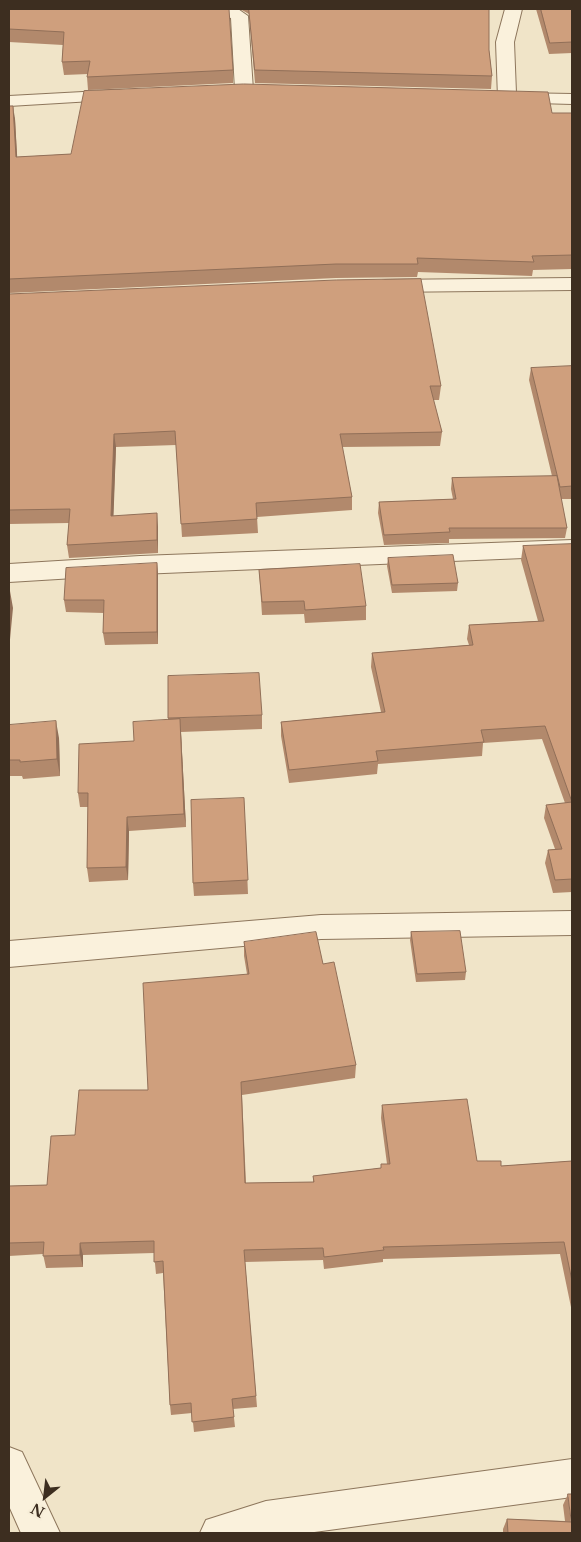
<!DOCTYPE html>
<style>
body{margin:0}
#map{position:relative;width:581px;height:1542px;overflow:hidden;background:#f0e4c8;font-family:"Libre Baskerville",serif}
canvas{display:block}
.frame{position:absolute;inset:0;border:10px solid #3d2e20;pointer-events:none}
.north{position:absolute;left:20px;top:1472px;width:50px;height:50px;-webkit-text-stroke:4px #f7eed8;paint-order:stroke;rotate:209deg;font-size:14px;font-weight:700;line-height:20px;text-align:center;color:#3d2e20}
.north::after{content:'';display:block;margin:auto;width:18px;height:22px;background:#3d2e20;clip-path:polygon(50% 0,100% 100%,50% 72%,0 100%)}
</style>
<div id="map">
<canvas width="581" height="1542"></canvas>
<div class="frame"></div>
<div class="north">N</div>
</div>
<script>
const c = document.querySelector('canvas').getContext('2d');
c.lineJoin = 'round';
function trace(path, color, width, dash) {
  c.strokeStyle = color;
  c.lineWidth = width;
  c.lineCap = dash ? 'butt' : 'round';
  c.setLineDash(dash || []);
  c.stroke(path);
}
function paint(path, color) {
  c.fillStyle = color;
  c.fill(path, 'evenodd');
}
const street = new Path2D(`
 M203 9H238L248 16 253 90 250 94H238L235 90 231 18 205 14Z
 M505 9H522L514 42 516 93 572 94V104L501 102 498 98 496 42Z
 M120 90 126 91 129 95 126 99 9 106V96Z
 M572 278V290L385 292 378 290 375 286 378 282 385 280Z
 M572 540V556L140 574 9 582V564L140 556Z
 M572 911V935L321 939 9 967V941L321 915Z
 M9 1447 22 1452 60 1533H21L9 1506Z
 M572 1459V1497L307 1533H200L206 1520 266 1501Z`);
const wall = new Path2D(`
 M9 9 233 70V83L88 90 87 77 88 74 64 75 62 62 63 45 9 42Z
 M240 9H489V50L492 76 491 89 255 83 249 14Z
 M536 9H572V53L549 54Z
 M9 106 15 119 17 157 71 154 552 113H572V269L533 270 532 276 418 272 417 277 336 278 9 293Z
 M9 294 441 386 439 400H433L442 432 440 446 342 447 352 497V510L257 517 258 533 182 537 176 445 116 447 113 516 158 527V553L69 558 67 545 69 523 9 524Z
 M572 366V499H561L567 528 565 538 449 539V543L384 545 378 513 379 502 453 499 451 489 452 478 552 476 529 380 531 368Z
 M572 544V892L553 893 545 863 548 850 555 849 544 818 546 805 565 803 542 739 483 743 482 756 378 764 377 774 289 783 281 736V722L381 712 371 667 372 653 469 645 467 639 469 625 538 621 521 560 523 546Z
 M388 558 458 583 457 591 392 593 387 566Z
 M157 563 158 575V644L105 645 103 633 104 613 66 612 64 600Z
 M259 570 366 606V620L305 623 304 614 262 615Z
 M262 715V729L181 732 186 827 129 831 128 880 89 882 87 868 88 807H80L78 793 134 741 168 720V718Z
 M9 725 59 738 60 776 23 779 22 776H9Z
 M244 798 248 894 194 896 193 883Z
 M411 932 466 972 465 980 416 982 410 940Z
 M244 942 323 964 356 1065 355 1078 242 1095 246 1183 313 1182V1176L381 1168V1164H387L381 1118 382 1105 477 1161 501 1166 572 1161V1312L560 1254 383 1259V1262L324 1269 323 1260 245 1262 257 1407 233 1409 235 1427 194 1432 192 1413 171 1415 170 1405 163 1273 156 1274 154 1253 83 1255V1267L46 1268 43 1254 9 1256V1186L47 1185 75 1135 148 1090 247 974 244 956Z
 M568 1494 572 1533H503V1529L507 1519 565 1521 563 1505Z`);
const shadedWall = new Path2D(`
 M13 106 15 119 18 171 16 157Z
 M114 434 116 447 113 530 111 516Z
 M157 513 158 527V553L157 540Z
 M157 563 158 575V644L157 632Z
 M10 591 13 608 9 650V602Z
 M180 719 181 734 186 827 184 814Z
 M56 721 59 738 60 776 57 759Z
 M127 817 129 831 128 880 126 867Z
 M80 1243 83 1255V1267L80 1255Z`);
const building = new Path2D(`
 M9 9H229L233 70 87 77 90 61 62 62 64 32 9 29Z
 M249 9H489V50L492 76 255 70Z
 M541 9H572V42L550 43Z
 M244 84 548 92 552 113H572V255L532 256 534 262 417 258 418 264H336L9 279V106H13L16 157 71 154 84 91Z
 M421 279 441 386H430L442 432 340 434 352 497 256 503 257 519 181 524 175 431 114 434 111 516 157 513V540L67 545 70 509 9 510V294L336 280Z
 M572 366V486L560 487 531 368Z
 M557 476 567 528H449L450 532 384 535 379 502 456 499 452 478Z
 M572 544V879L555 880 548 850 562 849 546 805 572 802 545 726 481 730 484 742 376 751 378 761 289 770 281 722 385 712 372 653 473 645 469 625 544 621 523 546Z
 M453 555 458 583 392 585 388 558Z
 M157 563V632L103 633 104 600H64L66 568Z
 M360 564 366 606 305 610 304 601 262 602 259 570Z
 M259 673 262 715 168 718V676Z
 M180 719 184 814 127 817 126 867 87 868 88 793H78L79 744 134 741 133 722Z
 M56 721 57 759 20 762V760H9V725Z
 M244 798 248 880 193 883 191 800Z
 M460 931 466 972 417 974 411 932Z
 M316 932 323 964 334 962 356 1065 241 1082 245 1183 314 1182 313 1176 381 1168V1164H390L382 1105 467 1099 477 1161H501V1166L572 1161V1281L564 1242 383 1247 384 1250 324 1257 323 1248 244 1250 256 1396 232 1399 234 1417 192 1422 191 1403 170 1405 163 1261 154 1262V1241L80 1243V1255L43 1256 44 1242 9 1243V1186L47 1185 51 1136 75 1135 79 1090H148L143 983 249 974 244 942Z
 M568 1494H572V1533H508L507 1519 571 1522Z`);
trace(street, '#8d765c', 2);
paint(street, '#faf1dc');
paint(wall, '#b2896c');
paint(shadedWall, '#916f58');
paint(building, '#cf9f7d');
trace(building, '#916f58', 1);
</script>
